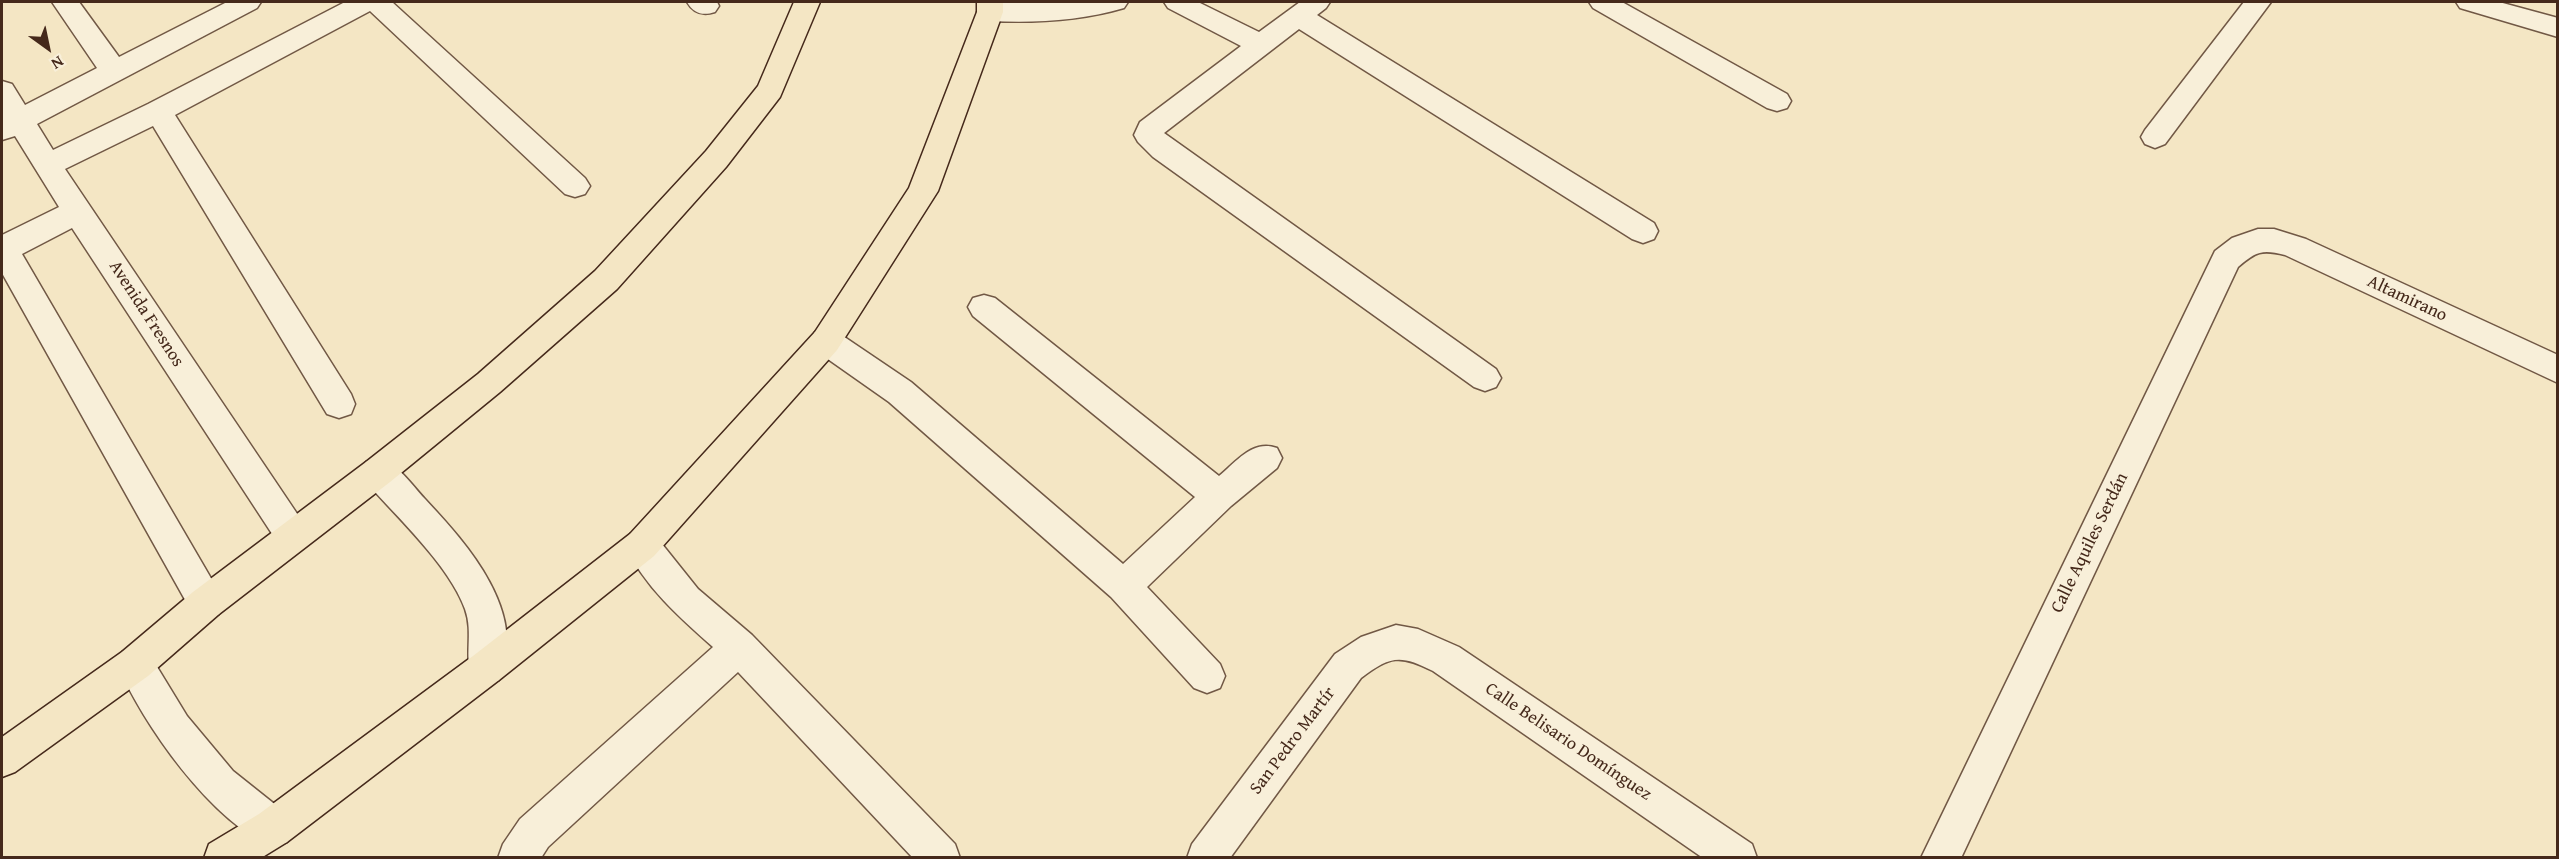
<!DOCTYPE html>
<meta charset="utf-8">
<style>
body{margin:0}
#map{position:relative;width:2559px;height:859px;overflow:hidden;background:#f4e6c4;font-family:"Gentium Book Plus",serif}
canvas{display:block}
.frame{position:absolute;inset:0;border:3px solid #45291b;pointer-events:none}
.north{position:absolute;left:18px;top:18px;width:60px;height:60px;-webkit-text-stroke:4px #f8efd9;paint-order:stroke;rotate:147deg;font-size:16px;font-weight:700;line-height:24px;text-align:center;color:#45291b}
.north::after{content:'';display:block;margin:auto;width:21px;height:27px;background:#45291b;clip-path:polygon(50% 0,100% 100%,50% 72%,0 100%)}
</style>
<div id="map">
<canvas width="2559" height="859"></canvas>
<div class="frame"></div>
<div class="north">N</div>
</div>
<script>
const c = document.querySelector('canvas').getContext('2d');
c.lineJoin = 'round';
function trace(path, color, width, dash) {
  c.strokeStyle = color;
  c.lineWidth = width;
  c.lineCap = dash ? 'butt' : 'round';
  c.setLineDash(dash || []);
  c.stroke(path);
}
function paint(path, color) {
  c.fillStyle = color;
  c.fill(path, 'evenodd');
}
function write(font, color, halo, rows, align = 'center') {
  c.font = font + ' "Gentium Book Plus",serif';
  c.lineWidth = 4.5;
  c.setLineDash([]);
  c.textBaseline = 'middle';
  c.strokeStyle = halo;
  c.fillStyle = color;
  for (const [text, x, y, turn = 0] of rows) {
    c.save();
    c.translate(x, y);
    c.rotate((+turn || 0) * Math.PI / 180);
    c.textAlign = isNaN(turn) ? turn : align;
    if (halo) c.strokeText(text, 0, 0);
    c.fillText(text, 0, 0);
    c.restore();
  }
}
const minor = new Path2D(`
 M52 2H79L119 57 227 2H261L257 8 37 124 53 150 148 104 345 2H392L585 178 590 186 585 194 575 197 565 194 370 11 175 115 351 394 355 404 351 414 339 418 327 414 153 126 65 169 304 524 309 535 304 546 292 550 280 546 72 228 22 254 219 592 224 603 219 614 206 619 193 614 2 273V235L59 207 15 136 2 140V81L12 84 25 105 97 68Z
 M687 2H717L719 6 715 12C703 16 694 14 687 2Z
 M1070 2H1128L1124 8C1080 21 1036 23 990 21L981 19 977 12 981 5 990 3Z
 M1164 2H1198L1259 32 1300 2H1330L1326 8 1317 15 1654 223 1658 231 1654 239 1643 243 1632 239 1299 29 1164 133 1496 369 1501 378 1496 387 1485 391 1474 387 1153 157 1138 142 1134 135 1140 122 1241 46 1168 8Z
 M1589 2H1622L1787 94 1791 101 1787 108 1777 111 1767 108 1593 8Z
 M2244 2H2271L2165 144 2155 148 2145 144 2141 137 2145 130Z
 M2456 2H2499L2558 18V37L2460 8Z
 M2258 229H2274L2306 239 2558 355V383L2285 255C2261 249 2256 252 2238 267L1961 858H1921L2215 251 2232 238Z
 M984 295 995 298 1219 476C1237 461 1253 439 1277 448L1282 458 1277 468 1231 506 1147 587 1220 664 1225 676 1220 688 1207 693 1194 688 1111 597 889 402 815 350 810 341 815 332 826 328 837 332 911 382 1123 564 1195 497 973 316 968 307 973 298Z
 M378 457C398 464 411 484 425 499 468 545 529 613 499 680L486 685 473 680C463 657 474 634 465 609 449 565 397 517 366 482L361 472 366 462Z
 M642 530 654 534 698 589 752 635 955 844 960 858H913L738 672 548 847 541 858H498L503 844 520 819 713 647C680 618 644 586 625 545L630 534Z
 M1396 625 1418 629 1459 647 1752 844 1757 858H1703L1433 671C1400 654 1390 656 1361 678L1230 858H1187L1192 844 1335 654 1361 637Z
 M135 647 148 652 187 716 233 771 287 814 292 828 287 842 273 847C211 822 143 724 117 664L122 652Z`);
const major = new Path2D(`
 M794 2H820L780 97 726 167 617 289 500 392 390 482 219 614 148 676 15 772 2 777V737L122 652 193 592 366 462 478 374 595 271 706 151 758 86Z
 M977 2H1003V12L938 191 837 350 654 556 499 680 287 842 261 858H204L209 844 259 814 473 656 630 534 815 332 909 188 977 12Z`);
const streetNames = [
 ["Altamirano",2407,299,25],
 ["Avenida Fresnos",146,314,57],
 ["Calle Aquiles Serdán",2090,543,-64],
 ["San Pedro Martír",1293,741,-53],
 ["Calle Belisario Domínguez",1568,742,34]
];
trace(minor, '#715845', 3);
trace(major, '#45291b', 3);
paint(minor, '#f8efd9');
paint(major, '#f4e6c4');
write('18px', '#45291b', '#f8efd9', streetNames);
</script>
